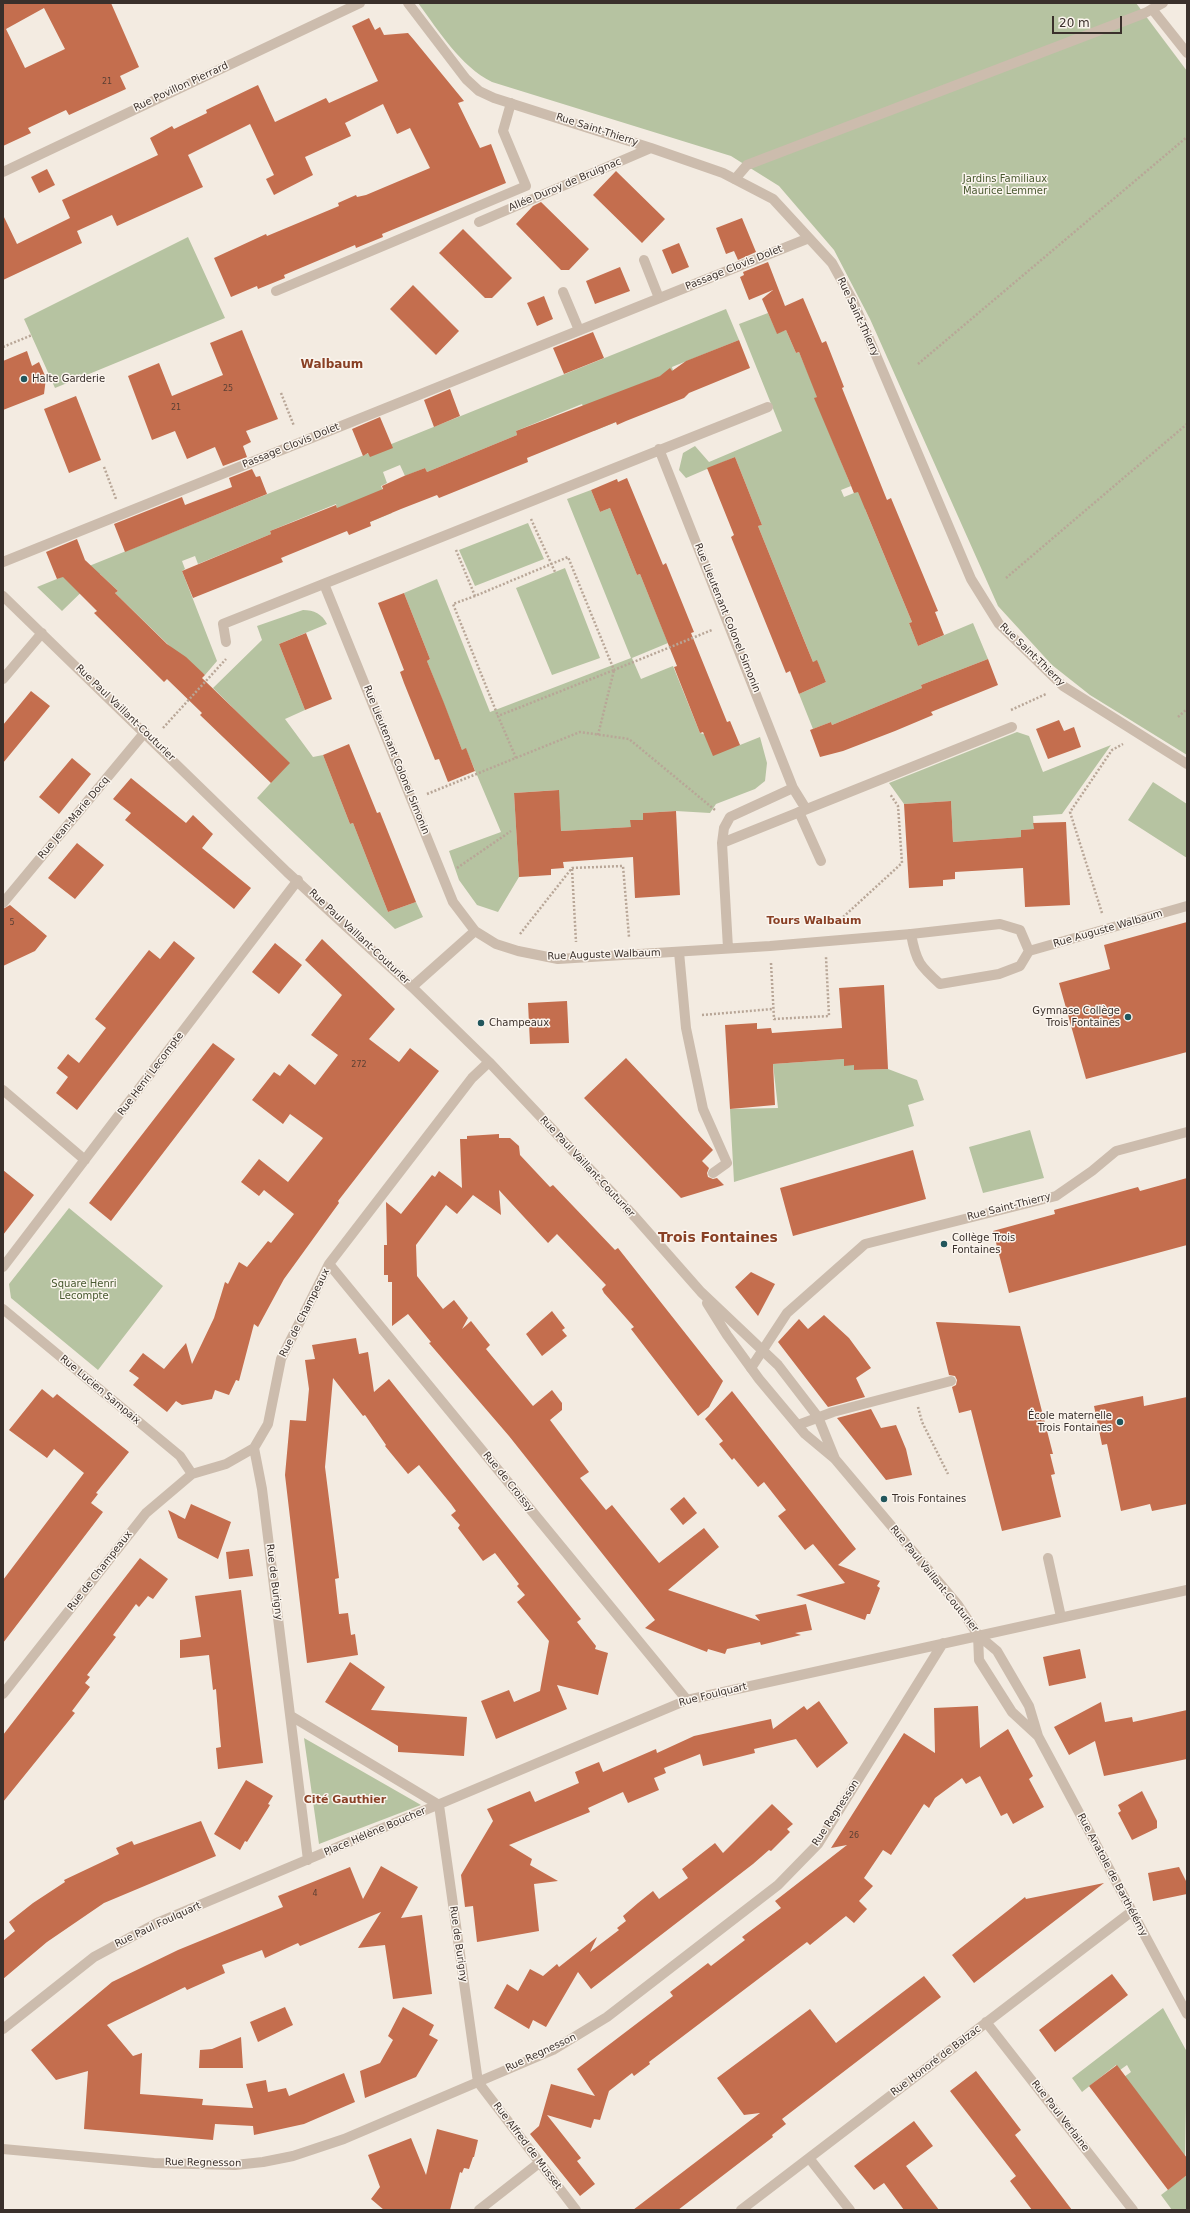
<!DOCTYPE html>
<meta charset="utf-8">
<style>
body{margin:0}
#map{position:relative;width:1190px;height:2213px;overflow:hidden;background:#f3ebe1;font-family:"DejaVu Sans",sans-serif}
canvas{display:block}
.frame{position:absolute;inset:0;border:4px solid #3a302b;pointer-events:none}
.scale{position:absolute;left:1052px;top:16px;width:70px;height:18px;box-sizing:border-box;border:2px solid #3a302b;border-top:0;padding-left:5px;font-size:12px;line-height:14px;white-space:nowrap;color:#3a302b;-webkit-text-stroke:3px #fbf5ee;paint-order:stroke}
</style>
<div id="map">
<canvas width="1190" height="2213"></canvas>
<div class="frame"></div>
<div class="scale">20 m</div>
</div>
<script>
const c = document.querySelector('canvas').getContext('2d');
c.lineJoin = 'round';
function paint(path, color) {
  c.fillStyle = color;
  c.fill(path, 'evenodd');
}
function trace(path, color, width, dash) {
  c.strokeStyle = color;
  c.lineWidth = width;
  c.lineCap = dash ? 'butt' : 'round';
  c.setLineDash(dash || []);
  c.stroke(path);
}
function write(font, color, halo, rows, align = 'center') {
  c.font = font + ' "DejaVu Sans",sans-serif';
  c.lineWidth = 3;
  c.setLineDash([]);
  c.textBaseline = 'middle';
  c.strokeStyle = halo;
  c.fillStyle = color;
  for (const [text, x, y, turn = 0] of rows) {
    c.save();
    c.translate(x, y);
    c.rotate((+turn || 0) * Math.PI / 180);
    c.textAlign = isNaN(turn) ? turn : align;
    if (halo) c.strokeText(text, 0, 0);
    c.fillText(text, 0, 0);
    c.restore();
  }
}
const green = new Path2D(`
 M418 3H1136L1187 71V755L1090 695 1052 665 998 606 870 319 834 250 779 186 731 156 492 82C460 66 439 31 418 3Z
 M188 237 225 318 55 388 24 319Z
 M726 309 739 340 672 367 673 371 606 398 616 422 594 431 582 404 516 431 517 435 427 472 425 468 405 476 400 465 383 472 387 483 381 486 392 513 370 522 337 508 336 504 270 531 271 534 198 564 195 556 182 561 185 569 182 571 217 661 205 675 184 660 115 593 118 591 100 574 62 611 37 587Z
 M768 313 777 333 786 330 796 353 799 352 818 397 815 398 851 486 841 490 844 497 854 493 852 488 878 477 865 509 912 622 909 623 918 646 973 623 988 659 921 685 922 688 832 725 831 722 813 729 799 694 826 682 817 661 813 662 758 526 762 525 735 457 686 478 679 470 683 453 695 446 709 462 782 431 739 324Z
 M591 490 600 512 610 508 637 575 640 574 668 643 632 658 641 679 673 666 700 733 740 745 760 737 767 763 765 781 755 789 716 804 710 813 676 811 643 813V820H631V827L561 831 558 790 514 793 519 877 498 912 477 905 459 880 449 851 501 832 466 749 462 750 427 661 430 659 404 593 437 579 490 712 631 658 567 499Z
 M528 523 544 559 475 586 459 550Z
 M565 568 600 658 552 675 516 588Z
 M303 610C314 610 322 614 327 624L279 644 305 710 285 719 313 757 323 755 350 824 353 823 388 912 416 902 423 917 395 929 257 798 289 763 213 688 262 640 257 626Z
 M1017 732 1029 736 1043 772 1111 745 1062 814 1033 816 1034 829 1021 830V837L953 842 951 801 904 804 889 783Z
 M1153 782 1187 804V858L1128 820Z
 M844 1059V1065H854L855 1070 888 1069 917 1080 924 1100 908 1105 914 1126 734 1182 730 1109 778 1108 773 1064Z
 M1030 1130 1044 1178 983 1193 969 1147Z
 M69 1208 163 1286 98 1370 11 1298 9 1284Z
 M304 1738 421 1805 319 1844Z
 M1163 2008 1187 2052 1185 2158 1176 2146 1177 2145 1124 2077 1131 2072 1127 2065 1120 2070 1116 2065 1082 2092 1072 2078Z
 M1187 2175V2210H1172L1161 2195Z`);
const building = new Path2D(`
 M3 3H111L139 67 120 76 126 89 69 115 66 110 28 128 31 133 3 146ZM44 8 65 49 25 68 6 29Z
 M369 18 375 30 380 27 384 35 408 33 414 40 464 101 458 103 480 148 491 144 506 183 382 234 383 237 356 248 355 245 284 275 285 278 258 289 257 286 231 297 214 258 266 234 267 236 339 206 338 203 356 195 357 197 366 195 430 168 410 128 397 134 383 104 345 123 351 136 305 157 313 175 274 195 266 179 274 175 250 124 188 155 203 187 117 226 112 215 77 231 82 243 3 280V215L17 244 70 218 62 200 158 155 150 138 172 126 174 129 207 113 206 110 258 85 275 122 326 98 329 103 378 81 352 26Z
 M47 169 55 185 39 193 31 177Z
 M616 171 665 219 642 243 593 195Z
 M541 202 589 249 569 270H561L516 224 533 206Z
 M742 218 756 252 738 260 734 251 726 254 716 228Z
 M463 229 512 278 492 298H485L439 253Z
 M679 243 689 267 672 274 662 250Z
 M768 262 785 306 803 298 822 343 826 341 844 387 842 388 887 500 891 498 938 611 935 612 944 635 918 646 909 623 912 622 858 492 854 493 814 398 817 397 799 352 796 353 786 330 777 334 762 299 773 290 749 300 740 277 744 275 743 272Z
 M620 267 630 291 595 304 586 281Z
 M413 285 459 331 436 355 390 309Z
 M544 296 553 319 537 326 527 303Z
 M242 330 278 419 246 431 251 442 243 446 247 457 223 466 215 447 187 459 175 431 152 440 128 376 159 363 172 396 223 375 210 343Z
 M593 332 604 358 564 374 553 348Z
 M739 340 750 368 689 393 684 398 626 421 617 425 616 422 527 458 528 462 449 494 439 498 437 495 401 509 370 522 371 526 349 535 347 531 281 558 283 562 193 598 182 571 271 534 270 531 293 522 336 505 337 508 383 489 382 486 404 476 425 468 427 472 517 435 516 431 660 376 670 368 672 371 686 361Z
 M27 351 32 366 39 362 46 378 44 394 3 410V361Z
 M450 389 460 416 434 427 424 400Z
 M76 396 101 460 69 473 44 409Z
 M380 417 393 448 370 457 368 453 363 456 352 429Z
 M735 457 762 525 758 526 804 640 813 662 817 660 826 682 799 694 790 671 786 673 731 537 734 535 707 468Z
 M252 469 256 477 260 476 267 494 125 552 114 524 182 497 185 505 232 487 229 478Z
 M627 478 663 565 666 563 694 632 691 633 727 722 730 721 740 745 713 756 703 732 700 733 674 667 677 666 640 574 637 575 610 508 600 512 591 490 617 479 618 482Z
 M77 539 85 560 118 591 115 593 167 644 186 657 205 675 202 678 290 763 271 783 200 715 202 713 167 679 164 682 94 613 97 611 63 577 57 579 46 552Z
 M404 593 430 659 427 661 444 703 462 750 466 748 475 771 448 782 439 759 435 760 404 683 400 672 404 670 378 603Z
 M306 633 332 699 305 710 279 644Z
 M988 659 998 685 931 712 933 715 895 731 843 751 820 757 810 730 831 722 832 725 922 688 921 685Z
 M31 691 50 706 3 763V725Z
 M1059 720 1064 731 1074 727 1081 747 1048 759 1036 729Z
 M349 744 377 813 380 812 416 902 388 912 353 823 350 824 323 755Z
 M72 758 91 774 59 814 39 797Z
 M131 778 186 823 193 815 213 834 202 848 251 888 234 909 125 820 131 813 113 799Z
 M559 790 561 831 631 827 630 820H643V813L676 811 680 895 635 898 633 857 563 862 564 868 551 869V875L519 877 514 793Z
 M951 801 953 842 1021 837V830L1034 829 1033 823 1066 822 1070 905 1025 907 1023 868 955 872V879L943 880V886L909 888 904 804Z
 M77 843 104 865 75 899 48 878Z
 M10 905 47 936 35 951 3 966V909Z
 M1187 922V1052L1086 1079 1059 983 1110 969 1104 945Z
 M322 939 395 1009 369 1039 399 1062 410 1048 439 1071 338 1201 339 1203 284 1279 258 1327 254 1324 239 1381 236 1380 229 1395 215 1390 212 1399 182 1405 176 1401 167 1412 133 1385 139 1378 129 1371 143 1353 164 1369 186 1343 192 1364 214 1318 225 1282 228 1284 239 1262 247 1267 268 1241 271 1243 294 1214 264 1190 259 1196 241 1182 259 1159 288 1182 323 1138 290 1114 283 1124 252 1100 274 1072 280 1076 289 1064 315 1085 338 1055 311 1035 342 995 305 960Z
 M174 941 195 958 77 1110 56 1093 68 1077 57 1068 68 1054 79 1063 106 1028 95 1019 149 950 160 959Z
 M275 943 302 965 279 994 252 972Z
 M884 985 888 1069 854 1070V1065L844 1066V1059L773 1064 775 1105 730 1109 725 1025 757 1023V1029L771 1028 772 1033 842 1028 839 988Z
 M567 1001 569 1043 530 1044 528 1003Z
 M213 1043 235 1059 111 1221 89 1203Z
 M626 1058 713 1150 702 1161 709 1168 707 1173 708 1177 713 1179 717 1178 724 1185 681 1198 584 1098Z
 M499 1134V1138H510L519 1146 520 1155 550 1187 553 1185 615 1250 618 1248 723 1381 709 1407 698 1416 631 1329 634 1327 604 1293 602 1289 606 1285 557 1234 548 1243 499 1190 501 1215 473 1195 457 1214 446 1205 416 1245 417 1276 443 1309 454 1300 468 1318 462 1329 471 1321 490 1345 486 1349 533 1406 552 1390 562 1403V1410L550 1420 589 1472 580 1478 606 1510 612 1505 659 1563 704 1528 719 1547 668 1590 760 1621 755 1615 806 1604 812 1630 795 1633 801 1635 761 1645 760 1642 727 1649 725 1654 708 1649 707 1652 645 1628 655 1620 509 1436 429 1343 431 1342 408 1314 392 1326V1282H388V1275H384V1245H387L386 1202 401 1214 432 1175 435 1177 439 1171 462 1188 460 1139H467V1136Z
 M913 1150 926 1199 793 1236 780 1188Z
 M3 1170 34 1195 3 1235Z
 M1187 1178V1245L1009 1293 993 1231 1055 1214 1054 1210 1138 1187 1140 1191Z
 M751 1272 775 1284 758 1316 735 1287Z
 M552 1311 565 1328 562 1330 567 1336 542 1356 526 1334Z
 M824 1315 849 1338 871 1368 856 1378 865 1397 828 1407 778 1342 799 1319 808 1329Z
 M936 1322 1020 1326 1053 1454H1050L1055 1474 1051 1475 1061 1517 1002 1531 971 1410 959 1413 952 1387 956 1385 957 1380 955 1376 949 1375Z
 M356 1338 359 1354 368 1352 374 1392 389 1379 581 1619 577 1622 596 1646 595 1649 608 1653 598 1695 557 1685 567 1709 496 1739 481 1701 509 1690 514 1702 540 1691 549 1641 517 1602 525 1595 517 1586 519 1584 495 1553 483 1561 458 1528 460 1525 451 1515 456 1511 451 1504 419 1465 408 1474 385 1446 386 1445 365 1415 363 1416 333 1378 325 1467 339 1578 335 1579 339 1614 348 1613 351 1635 355 1634 358 1655 307 1663 285 1475 290 1420 306 1421 309 1389 305 1360 315 1359 312 1345Z
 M42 1389 53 1398 57 1394 129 1452 96 1493 98 1494 91 1503 103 1512 3 1643V1580L84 1473 54 1449 47 1458 9 1430Z
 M732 1391 856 1549 838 1565 880 1581 877 1586 880 1588 870 1614H867L865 1620 796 1595 845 1583 813 1544 805 1550 778 1516 786 1510 764 1482 758 1487 734 1458 732 1460 719 1444 723 1441 705 1419Z
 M1143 1396 1144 1406 1187 1397V1504L1152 1511 1150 1504 1121 1511 1107 1444 1102 1445 1094 1406Z
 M871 1409 881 1428 896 1425 906 1449 912 1475 886 1480 837 1418Z
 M684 1497 697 1513 683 1525 670 1509Z
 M191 1504 231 1522 218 1559 178 1538 168 1510 185 1519Z
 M249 1549 253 1576 229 1579 226 1552Z
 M140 1558 168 1579 153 1599 148 1596 139 1607 136 1604 113 1635 116 1637 87 1675 90 1677 85 1683 90 1687 72 1711 75 1713 3 1802V1735Z
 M241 1590 263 1763 218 1769 216 1748 221 1747 220 1737 216 1689 213 1690 209 1655 180 1658V1640L201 1637 195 1596Z
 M1080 1649 1086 1678 1049 1686 1043 1657Z
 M350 1662 385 1687 371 1710 467 1717 464 1756 398 1752V1746L325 1702Z
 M819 1701 848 1743 817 1768 796 1739 754 1749 755 1753 703 1766 700 1754 664 1768 666 1773 654 1778 659 1790 628 1803 623 1792 588 1808 590 1812 509 1845 532 1859 530 1865 558 1881 534 1884 539 1931 477 1942 473 1906 465 1907 461 1875 493 1821 487 1809 530 1791 535 1802 579 1783 575 1772 599 1762 603 1772 656 1749 657 1753 694 1736 771 1719 773 1729 804 1706 807 1710Z
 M1101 1702 1105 1722 1132 1717 1133 1722 1187 1710V1759L1104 1776 1095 1741 1069 1755 1054 1727Z
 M978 1706 980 1748 1008 1729 1033 1776 1029 1779 1044 1807 1013 1824 1007 1813 1001 1816 980 1776 966 1784 962 1778 935 1798 929 1808 924 1804 891 1855 883 1850 864 1878 873 1886 859 1901 867 1909 854 1923 846 1916 810 1945 807 1942 649 2062 650 2064 634 2076 632 2073 609 2091 600 2120 594 2119 591 2128 547 2115 581 2158 577 2161 595 2184 580 2196 530 2134 539 2126 551 2084 595 2096 577 2069 673 1996 670 1992 708 1963 711 1966 745 1940 742 1937 781 1908 775 1901 847 1845 831 1848 904 1733 935 1753 934 1708Z
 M246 1780 273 1796 268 1804 270 1805 247 1842 245 1841 240 1850 214 1834Z
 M1142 1791 1157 1821V1828L1132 1840 1118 1813 1121 1811 1118 1805Z
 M772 1804 793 1824 787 1829 790 1832 771 1851 769 1850 753 1864 591 1989 578 1972 546 2027 533 2020 529 2029 494 2008 507 1984 518 1991 530 1969 543 1976 557 1964 559 1967 597 1937 590 1952 619 1930 617 1928 626 1921 623 1916 638 1903 653 1891 659 1899 688 1878 682 1869 715 1843 723 1853Z
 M201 1821 216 1856 104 1903 47 1942 3 1979V1941L15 1931 9 1922 33 1903 65 1882 64 1880 119 1854 116 1848 132 1841 134 1845Z
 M381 1866 418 1887 401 1918 422 1915 432 1994 393 1999 385 1945 358 1948 381 1912 300 1946 298 1943 265 1958 262 1950 222 1965 225 1973 187 1990 185 1987 107 2025 133 2056 142 2053 140 2094 203 2099 202 2105 253 2108 246 2084 266 2080 268 2092 286 2088 289 2096 344 2073 355 2102 304 2124 254 2135 253 2126 215 2124 213 2140 84 2129 88 2071 56 2080 31 2050 112 1982 178 1950 283 1907 278 1896 350 1867 363 1899Z
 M1179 1867 1187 1883V1894L1153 1901 1148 1873Z
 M1104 1883 974 1983 952 1955 1025 1897 1026 1899Z
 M1112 1974 1128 1995 1055 2052 1039 2030Z
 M924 1976 941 1997 782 2119 786 2124 772 2135 773 2137 678 2210H633L760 2113 744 2115 717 2078 810 2009 836 2043Z
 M285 2007 293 2025 258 2042 250 2022Z
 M403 2007 434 2025 429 2035 438 2040 416 2077 365 2098 360 2071 380 2063 393 2040 388 2036Z
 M241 2037 243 2068H199L200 2050 212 2049Z
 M1117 2065 1187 2158V2175L1168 2190 1089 2086Z
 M976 2071 1021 2130 1015 2135 1072 2210H1032L1010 2181 1016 2176 950 2091Z
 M914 2121 933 2146 906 2166 939 2210H904L884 2183 874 2190 854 2166Z
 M437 2129 478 2140 474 2157H473L469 2169 464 2168 462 2173 460 2172 450 2210H384L371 2199 380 2187 368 2155 411 2138 426 2175Z`);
const path = new Path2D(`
 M3 347 32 335
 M918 364 1187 137
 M281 393 294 426
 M104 467 116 499
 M531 519 555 572
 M456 550 475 596 568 557 614 670 712 630
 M1006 578 1187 424
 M475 596 453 604 498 716
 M1011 710 1046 694
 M1178 717 1187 709
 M163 728 226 659
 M598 735 614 670
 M516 758 498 716 614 670
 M427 794 580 732 629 739 715 810
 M457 868 511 831
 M572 869 576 942
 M1102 913 1070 812 1112 750 1123 744
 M840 924 841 919 902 863 898 806 890 794
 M520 934 572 868 623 866 629 937
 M771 963 774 1019 829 1016 826 957
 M702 1015 773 1009
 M918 1407 922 1422 948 1474`);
const service = new Path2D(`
 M1152 9 1187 53
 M735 179 747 165 1145 13 1163 3
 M644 260 659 298
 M276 291 526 186 503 131 511 103
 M563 292 579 330
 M799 812 821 861
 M1029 951 1020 930 1000 924 911 934C916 962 920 966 940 984L999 974 1020 966 1029 951 1187 906
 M679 952 686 1028 703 1109 727 1163 713 1173
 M751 1368 787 1313 865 1244 1056 1196 1092 1171 1116 1151 1187 1132
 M798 1425 833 1412 951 1381
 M1048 1558 1061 1617`);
const minor = new Path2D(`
 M408 3 466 79 479 91 494 98 651 148 723 173 773 199 832 263 853 301 971 579 999 624 1063 686 1187 764
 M3 172 360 3
 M479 222 651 148
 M659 449 793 788 806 809
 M3 562 809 238
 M324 584 453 902 475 931
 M3 596 287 872 412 987 489 1062 635 1217 701 1292 778 1365 818 1417 835 1459
 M226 642 223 624 768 407
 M3 679 42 633
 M722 843 1012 727
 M3 903 145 732
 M728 948 722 843 724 828 730 817 793 788
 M412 987 475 931 496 944 518 951 558 959 770 946 911 934
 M3 1090 85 1160
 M329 1264 687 1700
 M3 1267 298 880
 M707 1303 727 1335 759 1379 805 1434 835 1459 958 1605 978 1635 997 1651 1029 1706 1038 1736 1187 2014
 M3 1309 180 1456 192 1474
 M254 1448 262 1489 308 1860
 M978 1635 979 1660 1012 1712 1038 1736
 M3 1694 146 1513 192 1474 226 1464 254 1448 268 1424 281 1359 329 1264 472 1078 489 1062
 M291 1716 439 1805
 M439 1805 478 2082 576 2210
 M986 2022 1133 2210
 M3 2029 94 1957 159 1922 687 1700 1187 1590
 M3 2149 154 2163 235 2165 263 2162 293 2156 344 2139 553 2050 607 2017 778 1885 818 1844 943 1643
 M809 2158 850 2210
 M479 2210 539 2163
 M741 2210 1131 1912`);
const markers = [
 [24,379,4,"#21565c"],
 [1128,1017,4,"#21565c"],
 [481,1023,4,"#21565c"],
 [944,1244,4,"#21565c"],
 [1120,1422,4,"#21565c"],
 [884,1499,4,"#21565c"]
];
const numberNames = [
 ["21",107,82],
 ["25",228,389],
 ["21",176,408],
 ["5",12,923],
 ["272",359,1065],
 ["26",854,1836],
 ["4",315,1894]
];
const streetNames = [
 ["Rue Povillon Pierrard",181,87,-25],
 ["Rue Saint-Thierry",597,130,18],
 ["Allée Duroy de Bruignac",565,185,-23],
 ["Passage Clovis Dolet",734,268,-22],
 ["Rue Saint-Thierry",858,317,65],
 ["Passage Clovis Dolet",291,446,-22],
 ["Rue Lieutenant Colonel Simonin",727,618,68],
 ["Rue Saint-Thierry",1032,655,44],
 ["Rue Paul Vaillant-Couturier",125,713,44],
 ["Rue Lieutenant Colonel Simonin",396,760,68],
 ["Rue Jean-Marie Docq",74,818,-50],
 ["Rue Auguste Walbaum",1108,929,-16],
 ["Rue Paul Vaillant-Couturier",359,937,43],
 ["Rue Auguste Walbaum",604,955,-2],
 ["Rue Henri Lecompte",151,1074,-53],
 ["Rue Paul Vaillant-Couturier",587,1167,47],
 ["Rue Saint-Thierry",1009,1207,-14],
 ["Rue de Champeaux",305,1313,-63],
 ["Rue Lucien Sampaix",100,1390,40],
 ["Rue de Croissy",508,1482,51],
 ["Rue de Champeaux",100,1571,-52],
 ["Rue Paul Vaillant-Couturier",934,1579,51],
 ["Rue de Burigny",274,1582,83],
 ["Rue Foulquart",713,1695,-14],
 ["Rue Regnesson",836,1813,-57],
 ["Place Hélène Boucher",375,1832,-23],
 ["Rue Anatole de Barthélémy",1112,1875,62],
 ["Rue Paul Foulquart",158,1925,-25],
 ["Rue de Burigny",458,1944,82],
 ["Rue Regnesson",541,2053,-25],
 ["Rue Honoré de Balzac",936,2061,-37],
 ["Rue Paul Verlaine",1060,2116,52],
 ["Rue Alfred de Musset",527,2146,53],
 ["Rue Regnesson",203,2163,1]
];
const parkNames = [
 ["Jardins Familiaux",1005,179],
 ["Maurice Lemmer",1005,191],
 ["Square Henri",84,1284],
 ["Lecompte",84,1296]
];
const poiNames = [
 ["Halte Garderie",32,379],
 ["Gymnase Collège",1120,1011,"right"],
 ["Trois Fontaines",1120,1023,"right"],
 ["Champeaux",489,1023],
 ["Collège Trois",952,1238],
 ["Fontaines",952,1250],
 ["École maternelle",1112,1416,"right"],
 ["Trois Fontaines",1112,1428,"right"],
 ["Trois Fontaines",892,1499]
];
const neighbourhoodNames = [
 ["Tours Walbaum",814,921],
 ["Cité Gauthier",345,1800]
];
const quarterNames = [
 ["Walbaum",332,365]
];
const districtNames = [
 ["Trois Fontaines",718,1238]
];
paint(green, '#b6c3a1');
paint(building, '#c46e4e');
trace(path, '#b8a697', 2.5, [2, 2]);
trace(service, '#ccbcad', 10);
trace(minor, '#ccbcad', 10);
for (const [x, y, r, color] of markers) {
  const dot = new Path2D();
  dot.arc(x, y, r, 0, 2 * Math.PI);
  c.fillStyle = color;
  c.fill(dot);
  trace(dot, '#fbf5ee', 1.5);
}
write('8px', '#5c4034', null, numberNames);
write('10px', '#3a302b', '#fbf5ee', streetNames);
write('10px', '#48582f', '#fbf5ee', parkNames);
write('10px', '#3a302b', '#fbf5ee', poiNames, 'left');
write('bold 11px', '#894025', '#fbf5ee', neighbourhoodNames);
write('bold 12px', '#894025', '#fbf5ee', quarterNames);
write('bold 14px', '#894025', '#fbf5ee', districtNames);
</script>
